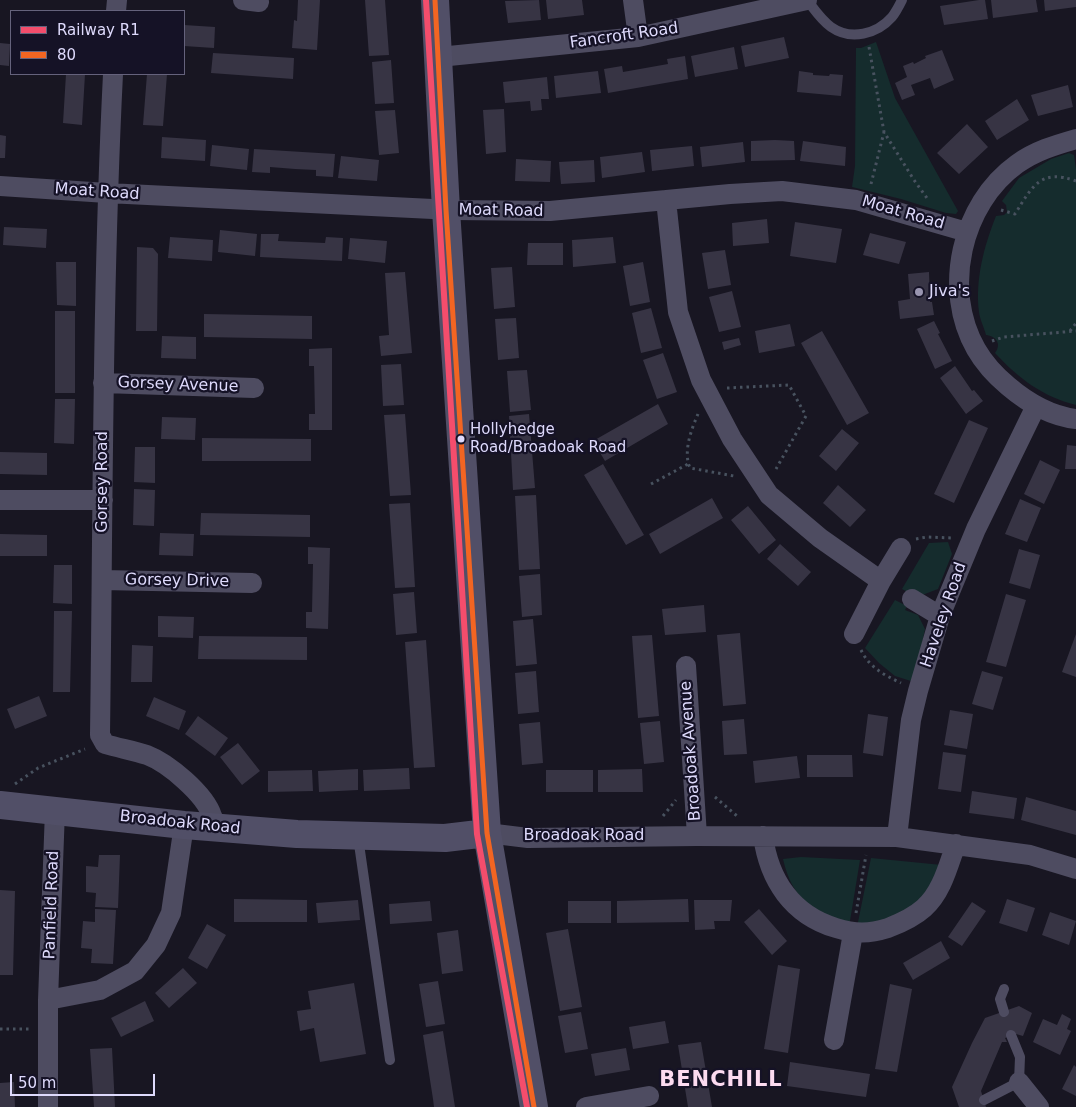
<!DOCTYPE html>
<style>
body{margin:0}
#map{position:relative;width:1076px;height:1107px;overflow:hidden;background:#181622;font-family:"DejaVu Sans",sans-serif}
canvas{display:block}
.legend{position:absolute;left:10px;top:10px;width:175px;height:65px;box-sizing:border-box;background:#151226;border:1px solid #65627c;margin:0;padding:6px 9px;list-style:none;font-size:15px;color:#dedafc}
.legend li{display:flex;align-items:center;gap:10px;height:25px}
.legend b{width:25px;border:1px solid #65627c}
.scale{position:absolute;left:10px;top:1074px;width:145px;height:22px;box-sizing:border-box;border:2px solid #dedafc;border-top:0;padding-left:6px;font-size:15px;line-height:18px;white-space:nowrap;color:#dedafc;-webkit-text-stroke:4px #151226;paint-order:stroke}
</style>
<div id="map">
<canvas width="1076" height="1107"></canvas>
<ul class="legend">
<li><b style="height:6px;background:#f44d6c"></b>Railway R1</li>
<li><b style="height:6px;background:#f26522"></b>80</li>
</ul>
<div class="scale">50 m</div>
</div>
<script>
const c = document.querySelector('canvas').getContext('2d');
c.lineJoin = 'round';
function paint(path, color) {
  c.fillStyle = color;
  c.fill(path, 'evenodd');
}
function trace(path, color, width, dash) {
  c.strokeStyle = color;
  c.lineWidth = width;
  c.lineCap = dash ? 'butt' : 'round';
  c.setLineDash(dash || []);
  c.stroke(path);
}
function write(font, color, halo, rows, align = 'center') {
  c.font = font + ' "DejaVu Sans",sans-serif';
  c.lineWidth = 4.5;
  c.setLineDash([]);
  c.textBaseline = 'middle';
  c.strokeStyle = halo;
  c.fillStyle = color;
  for (const [text, x, y, turn = 0] of rows) {
    c.save();
    c.translate(x, y);
    c.rotate((+turn || 0) * Math.PI / 180);
    c.textAlign = isNaN(turn) ? turn : align;
    if (halo) c.strokeText(text, 0, 0);
    c.fillText(text, 0, 0);
    c.restore();
  }
}
const green = new Path2D(`
 M876 42 895 98 958 211 956 214 946 213 901 199 852 187 855 166 856 48H861Z
 M1069 153 1074 155 1076 169V405C1043 397 1018 378 995 353 1002 344 996 336 986 335 984 327 980 320 979 312 975 280 984 246 996 216L1004 215 1007 212 1006 205 1002 201 1019 178 1051 159Z
 M948 542 952 554 938 589 917 597 902 589 929 543Z
 M895 600 907 606 905 610 918 615 925 629 914 682 895 676 879 663 865 648Z
 M801 857 860 860 849 927C813 909 793 902 783 859Z
 M871 858 942 865 935 890 911 914 857 927Z`);
const building = new Path2D(`
 M298 0H320L317 50 292 48 294 20 297 21Z
 M365 0H385L389 55 369 56Z
 M539 0 541 20 508 23 505 1Z
 M546 0H582L584 15 548 19Z
 M979 0H985L988 19 944 25 940 6Z
 M991 0H1036L1038 12 993 18Z
 M1044 0H1076V7L1045 11Z
 M184 25 215 27 214 48 184 46Z
 M784 37 789 58 745 67 741 46Z
 M0 43 10 44 9 66 0 65Z
 M734 47 738 69 695 77 691 56Z
 M942 50 954 80 934 89 930 78 911 85 915 95 902 100 895 83 907 77 903 66 913 62 914 64 926 58 925 56Z
 M213 53 294 58 293 79 211 73Z
 M685 56 688 79 608 93 604 69 622 66 623 72 668 64 667 59Z
 M391 60 394 103 375 104 372 62Z
 M598 71 601 93 556 98 554 76Z
 M799 71 813 73V75L829 76 830 74 843 75 841 96 797 92Z
 M66 74H85L82 125 63 123Z
 M147 74H167L163 126 143 125Z
 M547 77 549 99H541L542 110 531 111 530 101 505 103 503 82Z
 M1068 85 1073 107 1038 116 1031 95Z
 M1017 99 1029 120 997 140 985 121Z
 M504 109 506 152 486 154 483 110Z
 M395 110 399 153 379 155 375 111Z
 M967 124 988 147 959 174 937 153Z
 M0 135 6 136 5 158H0Z
 M162 137 206 140 205 161 161 158Z
 M775 140 794 141 795 160 751 161V141Z
 M803 141 846 147 845 166 800 161Z
 M743 142 745 162 702 167 700 147Z
 M212 145 249 149 247 170 210 166Z
 M692 146 694 166 652 171 650 150Z
 M254 149 335 154 333 177 316 176V170L295 169 270 167V173L252 172Z
 M642 152 645 172 602 178 600 157Z
 M341 156 379 160 377 181 338 178Z
 M516 159 551 161 550 182 515 181Z
 M594 160 595 182 561 184 559 162Z
 M767 219 769 243 733 246 732 223Z
 M795 222 842 229 836 263 790 256Z
 M4 227 47 229 46 248 3 245Z
 M220 230 257 234 255 256 218 252Z
 M870 233 906 242 899 264 863 255Z
 M261 234H279L278 241 325 243 326 237 343 238 342 261 260 257Z
 M170 237 213 240 212 261 168 258Z
 M613 237 616 263 573 267 572 240Z
 M350 238 387 241 385 263 348 259Z
 M528 243H563V265H527Z
 M137 247 153 248 158 254 157 331H136Z
 M725 250 731 285 708 289 702 253Z
 M56 262H76V306L57 305Z
 M643 262 650 302 630 306 623 266Z
 M512 267 515 307 494 309 491 268Z
 M405 272 412 353 381 356 379 336 389 335 385 273Z
 M929 272 930 302H932L934 315 900 319 898 301 910 299 908 274Z
 M732 291 741 327 719 332 709 297Z
 M651 308 662 348 641 353 632 313Z
 M55 311H75V393H55Z
 M204 314 312 316V339L204 337Z
 M516 318 519 358 498 360 495 319Z
 M934 321 940 333 938 334 952 361 935 369 917 329Z
 M790 324 795 346 759 353 755 331Z
 M822 331 869 413 847 425 801 343Z
 M162 336 196 337V359L161 358Z
 M739 338 741 345 724 350 722 342Z
 M332 348V430H309V414H315L314 366H309V349Z
 M663 353 677 392 657 399 643 360Z
 M401 364 404 405 383 406 381 365Z
 M955 366 972 391 974 390 983 401 966 414 940 378Z
 M527 370 531 410 510 412 507 371Z
 M55 399H75L74 444 54 443Z
 M658 404 668 424 605 461 593 441Z
 M405 414 411 495 390 496 384 415Z
 M529 414 535 488 513 490 509 416Z
 M162 417 196 418 195 440 161 439Z
 M969 420 988 428 954 503 934 494Z
 M842 429 859 443 836 471 819 456Z
 M202 438 311 439V461H202Z
 M1067 445 1076 446V469H1065Z
 M135 447H155V483L134 482Z
 M0 452 47 453V475L0 474Z
 M1040 460 1060 470 1044 504 1024 494Z
 M603 464 644 535 626 545 584 475Z
 M838 485 866 510 850 527 823 503Z
 M134 489 155 490 154 526 133 525Z
 M536 495 540 569 519 570 515 496Z
 M712 498 723 518 660 554 649 534Z
 M1020 499 1041 508 1027 542 1005 534Z
 M410 503 415 587 395 588 389 504Z
 M748 506 776 540 759 554 731 520Z
 M201 513 310 515V537L200 535Z
 M160 533 194 534 193 556 159 555Z
 M0 534 47 535V556H0Z
 M780 544 811 572 798 586 767 559Z
 M308 547 330 548 328 629 306 628V612H312L313 564H308Z
 M1019 549 1040 555 1030 589 1009 583Z
 M54 565H72V604L53 603Z
 M540 574 542 615 522 617 519 576Z
 M414 592 417 633 396 635 393 594Z
 M1006 594 1026 600 1006 667 986 662Z
 M704 605 706 632 665 635 662 609Z
 M54 611H72L70 692H53Z
 M158 616 194 617 193 638 158 637Z
 M533 619 537 664 516 666 513 621Z
 M740 633 746 704 723 706 717 635Z
 M1076 634V677L1062 672Z
 M652 635 659 716 638 718 632 636Z
 M199 636 307 637V660L198 659Z
 M426 640 435 767 414 768 405 642Z
 M132 645 153 646 152 682H131Z
 M536 671 539 712 518 714 515 673Z
 M982 671 1003 677 993 710 972 704Z
 M39 696 47 716 15 729 7 709Z
 M154 697 186 711 179 730 146 716Z
 M950 710 973 714 967 749 944 745Z
 M868 714 888 717 883 756 863 753Z
 M198 716 228 738 215 756 185 734Z
 M744 719 747 754 724 755 722 721Z
 M660 721 664 762 644 764 640 723Z
 M540 722 543 763 522 765 519 724Z
 M238 743 260 771 242 785 220 757Z
 M943 752 966 755 961 792 938 789Z
 M807 755H852L853 777H807Z
 M797 756 800 778 755 783 753 761Z
 M409 768 410 789 364 791 363 770Z
 M358 769V790L319 792 318 771Z
 M642 769 643 792H598V770Z
 M312 770 313 791 268 792V771Z
 M546 770H593V792H546Z
 M972 791 1017 798 1014 819 969 813Z
 M1026 797 1076 811V835L1021 820Z
 M99 855H120L118 908 95 907 96 893 86 892V866L98 867Z
 M0 890 15 891 13 975H0Z
 M234 899 307 900V922H234Z
 M688 899 689 922 617 923V901Z
 M1007 899 1035 908 1027 932 999 923Z
 M358 900 360 920 318 923 316 903Z
 M694 900H732L730 921H714L715 929 695 930Z
 M430 901 432 921 390 924 389 904Z
 M568 901H611V923H568Z
 M972 902 986 911 962 946 948 937Z
 M95 909 116 910 113 964 91 963 92 949 81 948 83 921 95 922Z
 M759 909 787 941 772 955 744 922Z
 M1050 912 1076 921 1069 945 1042 935Z
 M207 924 226 935 207 969 188 958Z
 M568 929 582 1007 560 1011 546 933Z
 M458 930 463 971 442 974 437 933Z
 M941 941 950 958 913 980 903 963Z
 M778 965 800 969 788 1053 764 1049Z
 M183 968 197 983 169 1008 155 993Z
 M438 981 445 1024 426 1027 419 984Z
 M354 983 366 1054 320 1062 314 1028 300 1031 297 1011 311 1009 308 991Z
 M890 984 912 989 897 1072 875 1069Z
 M145 1001 154 1021 121 1037 111 1018Z
 M1019 1006 1032 1013 1023 1036 1016 1034 1005 1038 1007 1042H1002L981 1091 986 1107H959L952 1087 972 1043 985 1018Z
 M581 1012 588 1049 565 1053 558 1016Z
 M1062 1014 1071 1019 1067 1029 1071 1031 1060 1055 1033 1042 1043 1019 1057 1025Z
 M665 1021 669 1043 633 1049 629 1027Z
 M443 1031 450 1075 455 1107H434L433 1099 423 1035Z
 M701 1042 712 1107H688L678 1045Z
 M112 1048 115 1107H94L90 1049Z
 M626 1048 630 1070 595 1076 591 1054Z
 M790 1062 870 1074 866 1097 787 1086Z
 M1074 1065 1076 1067V1096L1062 1089Z
 M14 1082 15 1107H0V1083Z`);
const path = new Path2D(`
 M869 47 884 132 914 180 929 201
 M871 184 884 132
 M1001 210 1015 214C1032 187 1040 168 1076 181
 M1070 331 1076 323
 M992 341 1004 337 1076 331
 M727 388 789 385 806 416 776 469
 M698 414C691 430 683 452 690 468L734 476
 M651 484 688 464
 M916 539 927 537 952 538
 M861 650C869 667 884 675 901 683
 M15 784 38 768 85 749
 M715 797 737 816
 M663 816 676 800
 M856 913 866 855
 M0 1029H30`);
const lane = new Path2D(`
 M807 0C814 9 821 20 831 27 851 41 877 34 892 17 896 12 899 6 902 0
 M358 837 390 1060
 M1004 1012 1000 999 1004 989
 M984 1100 1019 1082 1020 1057 1011 1035`);
const street = new Path2D(`
 M243 0 259 2
 M633 0 638 37
 M116 11 117 0
 M439 57 638 37 807 0
 M113 74C102 294 103 514 100 735L105 744C119 748 134 751 147 755 168 763 205 794 212 816 214 819 213 823 213 827
 M1076 139C1055 145 1035 151 1017 164 961 204 942 290 976 349 984 363 996 376 1008 386 1028 403 1050 416 1076 419
 M0 186 107 193 453 210 550 211 730 194 782 191 856 200 967 232
 M666 200 678 312 701 380 732 439 769 495 820 538 881 581
 M103 383 254 388
 M0 500H103
 M102 580 252 583
 M912 599 940 616
 M854 634 881 581 901 548
 M686 666 697 836
 M487 833 528 838 697 836 897 837 1030 855 1076 869
 M763 836C769 880 792 915 836 928 855 934 869 934 888 928 901 923 914 917 924 908 942 892 948 866 956 844
 M897 837 911 720 918 691 940 616 976 529 1036 406
 M48 1000 100 990 135 971 156 945 171 913 184 825
 M834 1040 853 933
 M1019 1082 1039 1107
 M48 1107V1000L55 810
 M586 1107 649 1096`);
const secondary = new Path2D(`
 M435 0 446 210 487 833 534 1107
 M0 805 184 825 297 834 445 838 487 833`);
const bus1 = new Path2D(`
 M435 0 446 210 487 833 534 1107`);
const rail1 = new Path2D(`
 M426 0 477 834 527 1107`);
const markers = [
 [919,292,5,"#9995b0"],
 [461,439,4.5,"#dedafc"]
];
const busNames = [
 ["Hollyhedge",470,430],
 ["Road/Broadoak Road",470,448]
];
const streetNames = [
 ["Fancroft Road",624,36,-8],
 ["Moat Road",97,192,4],
 ["Moat Road",501,211,1],
 ["Moat Road",903,213,16],
 ["Gorsey Avenue",178,385,2],
 ["Gorsey Road",103,482,-90],
 ["Gorsey Drive",177,581,1],
 ["Haveley Road",944,615,-71],
 ["Broadoak Avenue",691,751,-94],
 ["Broadoak Road",180,823,6],
 ["Broadoak Road",584,836],
 ["Panfield Road",52,905,-88]
];
const poiNames = [
 ["Jiva's",929,292]
];
const districtNames = [
 ["BENCHILL",721,1081]
];
paint(green, '#152c2d');
paint(building, '#373444');
trace(path, '#48525f', 3, [2.5, 4]);
trace(lane, '#4e4c61', 10);
trace(street, '#4e4c61', 20);
trace(secondary, '#514f67', 28);
trace(bus1, '#f26522', 5);
trace(rail1, '#f44d6c', 6);
for (const [x, y, r, color] of markers) {
  const dot = new Path2D();
  dot.arc(x, y, r, 0, 2 * Math.PI);
  c.fillStyle = color;
  c.fill(dot);
  trace(dot, '#151226', 2);
}
write('15px', '#dedafc', '#151226', busNames, 'left');
write('16px', '#dedafc', '#151226', streetNames);
write('16px', '#dedafc', '#151226', poiNames, 'left');
c.letterSpacing = '1px';
write('bold 21px', '#fcdbf0', '#151226', districtNames);
c.letterSpacing = '0px';
</script>
